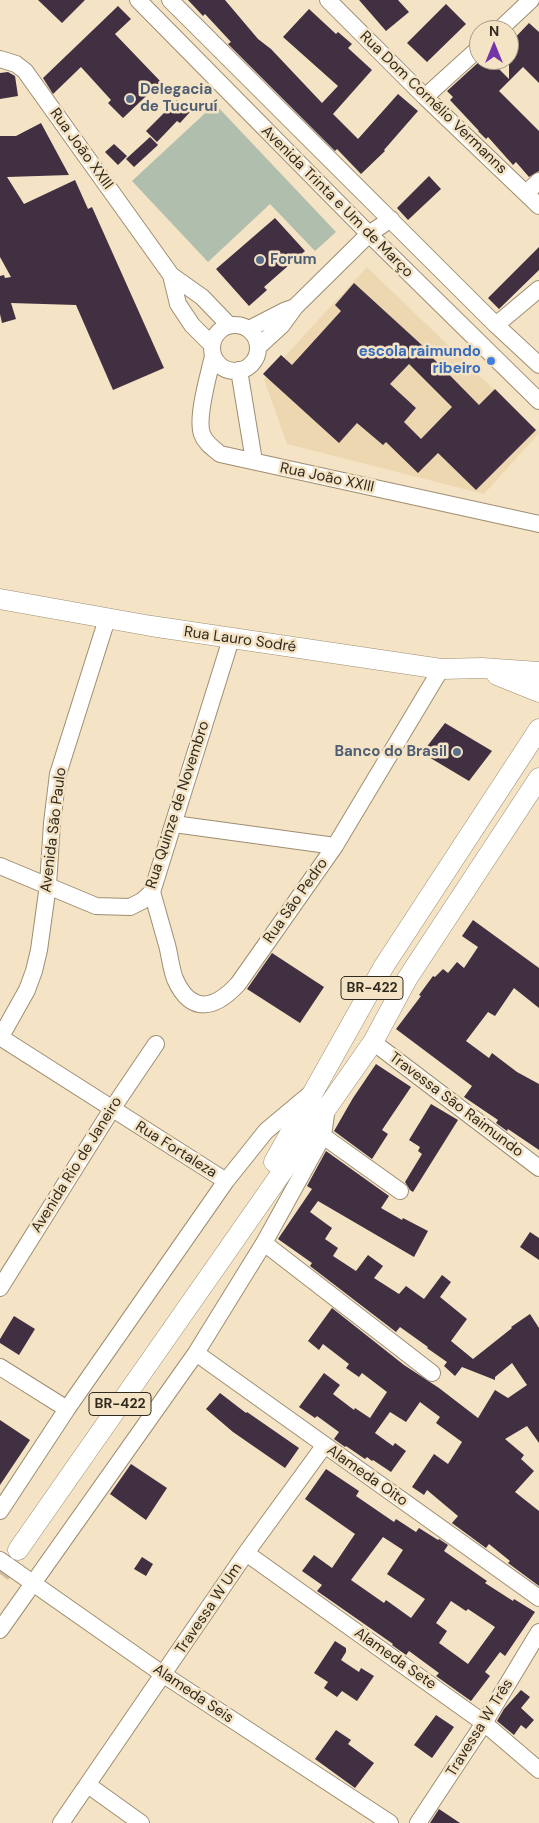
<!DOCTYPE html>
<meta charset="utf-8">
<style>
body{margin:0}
#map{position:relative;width:539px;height:1823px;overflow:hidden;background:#f4e3c4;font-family:"DM Sans",sans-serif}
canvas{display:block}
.north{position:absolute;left:469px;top:20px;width:50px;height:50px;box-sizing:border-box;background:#f4e3c4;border:1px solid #a69982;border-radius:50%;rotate:0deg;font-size:14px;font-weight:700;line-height:20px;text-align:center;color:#312b1f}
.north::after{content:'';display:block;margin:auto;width:18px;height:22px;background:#7334a9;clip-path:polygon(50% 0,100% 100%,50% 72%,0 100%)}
</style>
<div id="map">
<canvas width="539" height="1823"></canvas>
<div class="north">N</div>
</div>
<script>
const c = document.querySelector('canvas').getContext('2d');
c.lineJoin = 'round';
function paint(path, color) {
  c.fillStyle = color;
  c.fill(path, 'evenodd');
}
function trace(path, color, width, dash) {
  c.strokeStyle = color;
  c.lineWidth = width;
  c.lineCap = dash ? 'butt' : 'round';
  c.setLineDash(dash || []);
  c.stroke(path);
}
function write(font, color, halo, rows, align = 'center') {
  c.font = font + ' "DM Sans",sans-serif';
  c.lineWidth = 5;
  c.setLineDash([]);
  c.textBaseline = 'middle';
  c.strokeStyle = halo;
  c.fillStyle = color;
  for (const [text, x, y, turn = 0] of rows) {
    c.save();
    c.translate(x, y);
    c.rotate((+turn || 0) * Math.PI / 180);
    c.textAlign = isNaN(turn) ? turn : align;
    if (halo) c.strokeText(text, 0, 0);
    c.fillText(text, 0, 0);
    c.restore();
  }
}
const built = new Path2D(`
 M367 267 539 433 484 494 287 444 264 379Z`);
const green = new Path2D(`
 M215 104 336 232 315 251 270 204 208 262 132 181Z`);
const building = new Path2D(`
 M38 0H85L62 23Z
 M188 0H225L258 39 271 49 322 103 338 86 283 37 309 9 336 34 338 32 352 44 348 48 372 70 333 114 358 139 398 94 418 111 384 150 385 151 361 174 337 149 335 151 228 44 231 42 205 14 203 16Z
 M359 0H398L409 12 386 31Z
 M446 4 466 24 427 62 407 43Z
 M118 6 131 19 115 34 161 82 123 118 108 103 111 100 81 67 53 94 43 78Z
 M529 23 539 32V83L523 67 499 91 539 131V171L529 177 516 162 513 165 488 137 486 139 478 131H479L450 100 453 97 447 91 481 60H487L494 68 496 66 509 79V44Z
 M8 72 15 76 18 96 0 99V73Z
 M177 100 190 112 180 123 177 121 157 142 146 131Z
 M41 123 69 175 7 177 24 204 75 180 88 209 92 207 164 368 113 390 76 305 11 303 16 319 2 323 0 314V276L4 275 5 278 11 277 0 257V136H16Z
 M150 137 158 145 134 167 126 159Z
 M114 144 127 156 118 165 105 152Z
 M429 176 441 189 408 220 397 208Z
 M275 218 305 251 264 287 267 290 249 306 216 269Z
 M539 247V270L499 309 488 298Z
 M354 283 424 347 423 348 479 405 495 389 536 430 476 490 438 453 418 473 386 442 383 445 357 423 339 443 263 374 281 355 292 365 341 311 335 305ZM409 364 452 407 421 439 404 422 416 408 390 384Z
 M445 723 492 751 469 781 422 753Z
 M473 920 539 968V1008L514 988 495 1016 488 1012 466 1041 489 1058 492 1053 517 1072 539 1084V1150L508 1129 507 1131 496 1123 498 1120 464 1097 472 1086 396 1029 421 996 419 995 433 976 435 977 443 969 448 973 457 962 464 968 478 947 462 936Z
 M272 953 324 987 300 1023 247 989Z
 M376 1064 411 1087 382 1130 388 1134 372 1159 334 1131 353 1098Z
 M431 1104 458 1120 413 1192 410 1190 405 1182 422 1154 418 1151 420 1147 409 1140Z
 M326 1151 389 1196 381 1208 402 1220 403 1218 428 1231 414 1257 318 1201 310 1212 332 1228 325 1239 338 1248 333 1256 356 1271 368 1255 383 1266 374 1278 399 1294 406 1286 424 1299 442 1275 451 1282 440 1297 467 1319 451 1341 473 1359 512 1328 511 1327 530 1314 539 1328V1443L527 1426 505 1439 524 1455 521 1459 534 1471 515 1492 539 1511V1586L508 1563 510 1561 489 1544 486 1548 452 1523 458 1516 427 1490 424 1495 412 1487 434 1454 448 1464 462 1442 436 1423 440 1417 420 1402 406 1422 390 1412 375 1433 393 1446 395 1443 406 1451 391 1472 373 1460 372 1461 367 1457 365 1459 346 1446 345 1447 334 1439 339 1432 317 1416 315 1418 299 1407 324 1373 340 1385 333 1394 354 1410 355 1408 370 1418 387 1392 362 1373 359 1377 346 1368 349 1364 323 1344 319 1350 308 1341 332 1308 404 1365 439 1388 478 1418 495 1390 508 1398 527 1385 512 1363 495 1377V1380L462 1367 455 1376 444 1366 447 1362 427 1348 428 1347 400 1327 396 1332 310 1266 312 1263 278 1239 312 1189 307 1186Z
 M530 1232 539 1238V1260L520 1247Z
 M14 1316 35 1329 19 1355 0 1343V1339Z
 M220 1393 246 1413 247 1412 299 1448 285 1468 233 1432 206 1409Z
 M0 1420 30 1440 0 1485Z
 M131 1464 167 1488 146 1520 110 1494Z
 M326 1469 359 1491 356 1496 394 1522 396 1519 416 1532 419 1528 438 1540 439 1539 448 1545 444 1551 487 1581 485 1583 513 1601 514 1599 535 1612 505 1656 500 1652 485 1672 490 1676 471 1701 436 1676 439 1673 409 1651 406 1655 392 1645 393 1644 317 1591 322 1585 302 1571 314 1555 332 1568 355 1534 305 1499ZM383 1537 403 1550 387 1574 425 1599 411 1618 386 1600 384 1603 351 1580ZM451 1601 466 1611 468 1609 495 1627 468 1664 439 1643 447 1631 436 1623Z
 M142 1557 153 1564 146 1576 134 1569Z
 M335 1641 346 1648V1652L341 1660 359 1672 361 1668 374 1676 357 1701 342 1691 337 1697 324 1688 328 1682 314 1673Z
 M521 1690 530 1697 521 1708 534 1720 526 1729 521 1725 514 1735 497 1721 504 1709Z
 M436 1715 454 1727 432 1758 414 1745Z
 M336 1730 351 1740 348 1744 374 1763 355 1788 315 1759Z
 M439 1809 460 1823H430Z`);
const majorTunnel = new Path2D(`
 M0 1574 18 1550`);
const minor = new Path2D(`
 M138 0 369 234 539 401
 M170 0 496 325 539 365
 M328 0 425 97 539 206
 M499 30 531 0
 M0 59 16 64 25 71 171 275 202 297 229 325
 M425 97 479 48
 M526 193 539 181
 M171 275 178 304 192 325 212 345
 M212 348a23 23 0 1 1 46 0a23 23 0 1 1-46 0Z
 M496 325 539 289
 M249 329 284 311 295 307
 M258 347 282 325 295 307 369 234 391 219
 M213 356C209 374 196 417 202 434 205 443 213 448 220 454L539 524
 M239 370 254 461
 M174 824 335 846
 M0 866 96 906 130 907 142 901 152 892 231 639
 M152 892C157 910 162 927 167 945 170 956 171 969 175 979 191 1015 215 1009 238 984L335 846 441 669
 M0 1037 226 1181
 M0 1038 27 990 34 971 39 950 48 885 52 823 58 774 107 619
 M373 1042 539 1168
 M323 1136 400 1191
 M264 1243 432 1373
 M0 1288 112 1109 156 1044
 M196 1353 539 1598
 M0 1367 67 1409
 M0 1511 67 1409 226 1181 266 1131 309 1095
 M246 1553 484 1723 539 1770
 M0 1560 164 1675 390 1823
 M0 1630 196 1353 264 1243 323 1136 327 1107
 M88 1785 141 1823
 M61 1823 246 1553 324 1446
 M418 1823 484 1723 539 1632`);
const major = new Path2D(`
 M0 599 151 626 441 669 482 668 539 672
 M497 675 539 692
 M274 1162 384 966 539 729
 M18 1550 373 1042 407 979 539 778`);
const markers = [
 [130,99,5,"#5c6f8a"],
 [260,260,5,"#5c6f8a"],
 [491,361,5,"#3f7fe0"],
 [457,752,5,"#5c6f8a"]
];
const shields = [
 [372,988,62],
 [120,1404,62]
];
const shieldNames = [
 ["BR-422",372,988],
 ["BR-422",120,1404]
];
const serviceNames = [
 ["Delegacia",140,90],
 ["de Tucuruí",140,107],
 ["Forum",270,260],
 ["Banco do Brasil",447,752,"right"]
];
const streetNames = [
 ["Rua Dom Cornélio Vermanns",433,103,44],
 ["Rua João XXIII",81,149,54],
 ["Avenida Trinta e Um de Março",337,202,45],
 ["Rua João XXIII",327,478,12],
 ["Rua Lauro Sodré",240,640,8],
 ["Rua Quinze de Novembro",178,805,-72],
 ["Avenida São Paulo",54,830,-83],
 ["Rua São Pedro",296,901,-55],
 ["Travessa São Raimundo",456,1105,37],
 ["Rua Fortaleza",176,1150,32],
 ["Avenida Rio de Janeiro",77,1165,-58],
 ["Alameda Oito",367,1476,35],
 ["Travessa W Um",209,1609,-56],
 ["Alameda Sete",395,1659,35],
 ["Alameda Seis",193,1694,34],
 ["Travessa W Três",480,1728,-58]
];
const shopNames = [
 ["escola raimundo",481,352],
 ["ribeiro",481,369]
];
paint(built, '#ecd7b1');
paint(green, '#b0bead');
paint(building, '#412f42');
trace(majorTunnel, '#cdbea3', 20, [20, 10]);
trace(minor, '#9e8e71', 18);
trace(major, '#9e8e71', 21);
trace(minor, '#fff', 16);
trace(major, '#fff', 20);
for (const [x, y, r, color] of markers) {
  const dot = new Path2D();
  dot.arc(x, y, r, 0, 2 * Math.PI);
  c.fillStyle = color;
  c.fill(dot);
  trace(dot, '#f4e3c4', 2);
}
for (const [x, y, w] of shields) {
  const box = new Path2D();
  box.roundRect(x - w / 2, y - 11.5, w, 23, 4);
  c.fillStyle = '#f4e3c4';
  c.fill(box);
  trace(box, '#312b1f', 1);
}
write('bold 14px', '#312b1f', null, shieldNames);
write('bold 15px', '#4e5e75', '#f4e3c4', serviceNames, 'left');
write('15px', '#312b1f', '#f4e3c4', streetNames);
write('bold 15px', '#366cbe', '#f4e3c4', shopNames, 'right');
</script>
